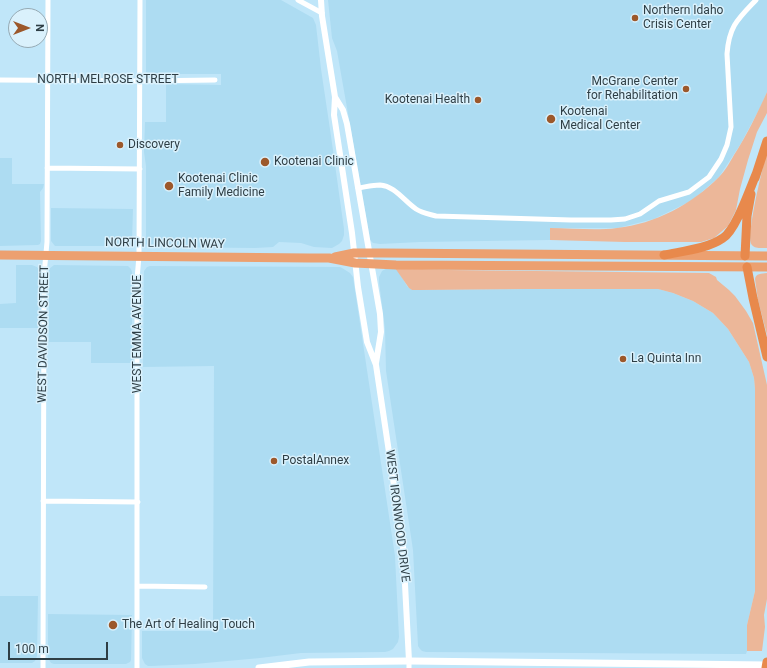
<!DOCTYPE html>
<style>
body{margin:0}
#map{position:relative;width:767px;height:668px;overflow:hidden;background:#c0e6f9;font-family:Roboto,sans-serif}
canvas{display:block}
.north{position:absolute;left:8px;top:8px;width:40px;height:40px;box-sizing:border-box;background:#daf1fc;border:1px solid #95a9b3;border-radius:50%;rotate:90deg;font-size:11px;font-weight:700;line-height:16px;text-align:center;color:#2e3e45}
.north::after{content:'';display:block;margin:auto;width:14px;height:18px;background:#9c582b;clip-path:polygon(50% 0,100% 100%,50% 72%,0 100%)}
.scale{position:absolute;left:8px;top:642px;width:100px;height:18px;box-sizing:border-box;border:2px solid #2e3e45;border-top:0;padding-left:5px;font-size:12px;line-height:14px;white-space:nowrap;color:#2e3e45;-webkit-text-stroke:3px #daf1fc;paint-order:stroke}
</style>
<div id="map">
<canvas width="767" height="668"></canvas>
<div class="north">N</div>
<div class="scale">100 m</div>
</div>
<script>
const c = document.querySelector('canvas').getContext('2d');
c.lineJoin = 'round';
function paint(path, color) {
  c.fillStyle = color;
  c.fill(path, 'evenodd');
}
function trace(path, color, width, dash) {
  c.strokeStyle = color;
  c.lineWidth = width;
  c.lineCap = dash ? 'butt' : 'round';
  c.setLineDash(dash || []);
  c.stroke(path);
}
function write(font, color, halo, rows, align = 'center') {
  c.font = font + ' Roboto,sans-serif';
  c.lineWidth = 3;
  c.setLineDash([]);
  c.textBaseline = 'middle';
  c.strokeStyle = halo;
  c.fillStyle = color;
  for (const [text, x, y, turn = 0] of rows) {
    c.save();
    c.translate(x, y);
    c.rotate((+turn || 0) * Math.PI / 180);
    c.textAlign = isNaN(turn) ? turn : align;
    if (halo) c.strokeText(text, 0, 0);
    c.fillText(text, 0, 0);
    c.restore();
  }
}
const built = new Path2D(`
 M146 0H281L313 18 316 25 321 69 331 136 344 229V235L342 241 339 244 332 248 314 247 301 243 279 242 273 247 255 248 151 247 149 246 146 244V166L144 152 145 122H166V84L221 85V74H148L146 72Z
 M328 0H767V92L761 106 740 145 719 177 695 198 687 203 654 219 618 228H550V240L420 242 380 244 373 243 370 240 369 233 337 51 332 38Z
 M0 158H12V184H44L43 188 40 192 41 241 40 244 38 245 0 246Z
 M51 208 133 209 132 242 131 245 129 246H55L51 241Z
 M16 265H32L37 267 39 270 38 328H0V304L16 303Z
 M54 265 128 266 131 269 132 272V363H91V342H49V269Z
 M150 266 340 267 342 268 350 273 353 277 395 556 399 637 398 642 393 649 389 651 385 652 301 653 260 658 195 664 151 666H148L145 664 142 658V631H213L214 366 143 367 144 271 147 267Z
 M389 267 397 269 407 286 412 290H420L527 289H658L673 293 693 301 713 313 728 329 749 362 754 378 755 389V591L747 625V651L746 654H733L426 652 422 651 420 649 418 646 413 550 386 371 385 329 379 282V277L382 271Z
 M0 596H38L37 656 35 661 32 663H0Z
 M48 614 132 615 131 660 130 662 126 664H54L51 663 48 658Z`);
const green = new Path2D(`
 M767 92V113L757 132 748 160 740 189 736 210 728 226 714 238 701 242H625L550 240V228C572 228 595 231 617 228 655 224 692 204 719 177 725 171 730 162 734 155 747 135 757 114 767 92Z
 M767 150V248C762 248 755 249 752 245 745 236 764 164 767 150Z
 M395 268 449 270 709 273 716 277 717 280 729 290 735 296 746 311 753 323 767 385V599L764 615 765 627 762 651H747V625L755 591V389L754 378 749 362 728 329 713 313 693 301 673 293 658 289H527L420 290H412L409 288Z
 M767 273V335L758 300 755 279C756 273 761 274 767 273Z`);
const minor = new Path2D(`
 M298 0 322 13
 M0 80 140 81 215 80
 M47 168 140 169
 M358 188C365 187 373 185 380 185 395 186 404 201 416 209 422 213 429 214 436 216L571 220H611L625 219 640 214 659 201 689 192 709 177 721 159 727 145 731 127 727 54C729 26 738 19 756 0
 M43 501 138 502
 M138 586 205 587
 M409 661V668
 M43 668 44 275 47 242 48 0
 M137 668V279L139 256 140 0`);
const tertiary = new Path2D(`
 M321 0 322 16 335 97 334 115 352 233 358 287 367 342 376 365 403 546 409 661
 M335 97 343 110 347 124 380 314 381 332 376 363`);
const secondary = new Path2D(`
 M259 668 309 662 409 661 767 665`);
const trunk = new Path2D(`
 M0 255 309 258H329L355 263 396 265 767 267
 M335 257 354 253H382L767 256`);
const motorway = new Path2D(`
 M755 178 767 141
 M664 255C683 251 707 249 723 238 736 230 750 188 757 172
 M745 256 747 216 751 194
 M747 267 753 298 767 357
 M766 668 767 662`);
const markers = [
 [635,18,4,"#9c582b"],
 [686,89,4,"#9c582b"],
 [478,100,4,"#9c582b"],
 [551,119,5,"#9c582b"],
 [120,145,4,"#9c582b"],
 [265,162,5,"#9c582b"],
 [169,186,5,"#9c582b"],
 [623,359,4,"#9c582b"],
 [274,461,4,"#9c582b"],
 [113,625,5,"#9c582b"]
];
const poiNames = [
 ["Northern Idaho",643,11],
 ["Crisis Center",643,25],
 ["McGrane Center",678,82,"right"],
 ["for Rehabilitation",678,96,"right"],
 ["Kootenai Health",470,100,"right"],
 ["Kootenai",560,112],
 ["Medical Center",560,126],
 ["Discovery",128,145],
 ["Kootenai Clinic",274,162],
 ["Kootenai Clinic",178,179],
 ["Family Medicine",178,193],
 ["La Quinta Inn",631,359],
 ["PostalAnnex",282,461],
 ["The Art of Healing Touch",122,625]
];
const streetNames = [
 ["NORTH MELROSE STREET",108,80],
 ["NORTH LINCOLN WAY",165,244,1],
 ["WEST DAVIDSON STREET",44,334,-89],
 ["WEST EMMA AVENUE",138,334,-90],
 ["WEST IRONWOOD DRIVE",397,516,83]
];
paint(built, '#addcf2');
paint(green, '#ecb799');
trace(minor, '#fff', 5);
trace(tertiary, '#fff', 6);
trace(secondary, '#fff', 7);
trace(trunk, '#eca070', 9);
trace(motorway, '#e8894c', 9);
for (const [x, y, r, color] of markers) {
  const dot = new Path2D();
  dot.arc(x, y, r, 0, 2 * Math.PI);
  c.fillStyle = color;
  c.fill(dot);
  trace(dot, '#daf1fc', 1.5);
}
write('12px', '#2e3e45', '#daf1fc', poiNames, 'left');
write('12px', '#2e3e45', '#daf1fc', streetNames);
</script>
